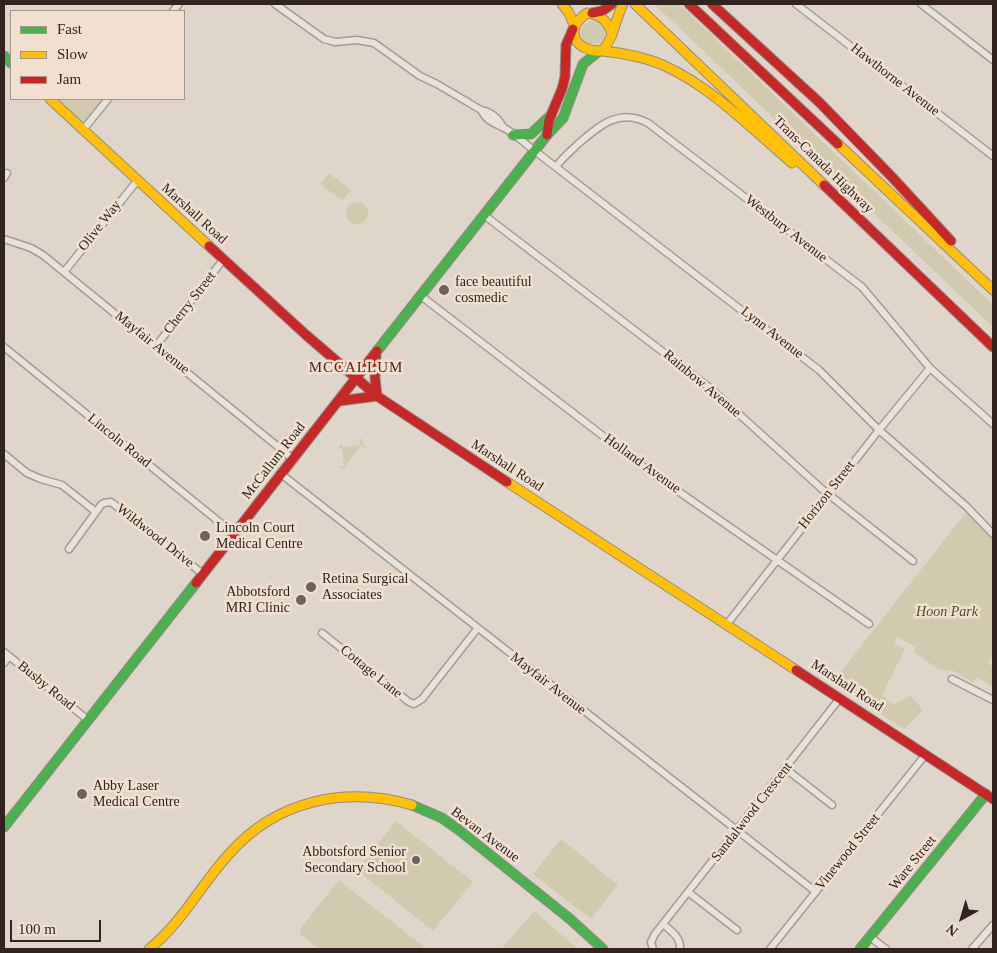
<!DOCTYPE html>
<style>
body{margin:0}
#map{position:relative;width:997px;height:953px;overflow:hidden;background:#e0d5cb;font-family:"Times New Roman",serif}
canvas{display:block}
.frame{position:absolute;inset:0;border:5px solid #32231e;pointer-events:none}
.legend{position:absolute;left:10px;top:10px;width:175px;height:90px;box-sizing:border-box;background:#f1e0d0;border:1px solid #a59489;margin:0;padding:6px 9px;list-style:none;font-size:15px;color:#32231e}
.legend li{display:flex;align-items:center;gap:10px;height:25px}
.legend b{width:25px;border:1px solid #a59489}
.north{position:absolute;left:937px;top:893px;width:50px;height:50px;-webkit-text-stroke:4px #f1e0d0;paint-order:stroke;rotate:219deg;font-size:14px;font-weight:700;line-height:20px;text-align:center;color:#32231e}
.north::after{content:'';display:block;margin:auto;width:18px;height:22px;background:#32231e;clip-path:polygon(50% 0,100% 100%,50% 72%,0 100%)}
.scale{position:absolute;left:10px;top:920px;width:91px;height:22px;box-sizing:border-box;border:2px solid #32231e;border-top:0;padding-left:6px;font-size:15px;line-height:18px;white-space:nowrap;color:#32231e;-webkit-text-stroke:4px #f1e0d0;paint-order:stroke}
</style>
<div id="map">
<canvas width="997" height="953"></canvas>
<div class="frame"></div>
<ul class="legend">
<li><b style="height:6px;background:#4caf50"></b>Fast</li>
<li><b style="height:6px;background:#ffc107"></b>Slow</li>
<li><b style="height:6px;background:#c62828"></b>Jam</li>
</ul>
<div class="north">N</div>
<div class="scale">100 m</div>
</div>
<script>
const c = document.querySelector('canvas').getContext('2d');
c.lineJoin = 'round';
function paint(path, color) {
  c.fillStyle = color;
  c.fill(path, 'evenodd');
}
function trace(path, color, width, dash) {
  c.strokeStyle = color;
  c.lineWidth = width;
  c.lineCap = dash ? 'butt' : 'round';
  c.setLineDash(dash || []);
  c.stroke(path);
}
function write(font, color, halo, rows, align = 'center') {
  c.font = font + ' "Times New Roman",serif';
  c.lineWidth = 5;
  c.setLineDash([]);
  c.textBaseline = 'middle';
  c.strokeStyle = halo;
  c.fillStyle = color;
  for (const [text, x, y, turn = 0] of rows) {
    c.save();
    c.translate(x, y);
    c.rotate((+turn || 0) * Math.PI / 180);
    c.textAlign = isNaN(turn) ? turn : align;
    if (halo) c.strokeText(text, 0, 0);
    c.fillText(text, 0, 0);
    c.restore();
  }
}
const green = new Path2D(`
 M654 4H679L993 305V327Z
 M581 33a12 12 0 1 1 24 0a12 12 0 1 1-24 0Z
 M57 99H105L83 128 54 102Z
 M329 173 351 190 343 201 320 184Z
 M346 213a11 11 0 1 1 22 0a11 11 0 1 1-22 0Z
 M359 439H363V444L367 447 365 448 361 445 342 470 339 467 344 465 342 449 338 448 342 443 343 447 360 445Z
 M967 511 993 539V655L988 663 993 667V688L977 677 973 683 954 671 939 670 914 652 915 647 896 636 895 644 905 649 882 695 894 705 910 695 923 710 904 729 832 683Z
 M396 821 473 882 433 931 357 870Z
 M561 839 618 885 591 919 533 874Z
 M338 881H340L423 946V949H319L301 935 300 929Z
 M534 911 578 949H501Z`);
const street = new Path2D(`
 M275 4 324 39 335 42 357 40 374 43 420 76 437 84 481 110C491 112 498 118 503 127
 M796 4 993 156
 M921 4 993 60
 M173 11 179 4
 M481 110C487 121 492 122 502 127 514 132 525 144 535 151L819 370 879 430 967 507 993 534
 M83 130 108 99
 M556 167C562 158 570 152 578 144 600 125 619 108 648 123L862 287 930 368 993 424
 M4 178 7 173
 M484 215 710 388 823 490 913 561
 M4 239 31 248 43 255 293 459
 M64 272 137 181
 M421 296 642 466 869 624
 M156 346 223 260
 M4 347 234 534
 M4 454 27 473 41 479 62 485 96 512
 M281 474 816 892
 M69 549 101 505 104 503 111 502 203 574
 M727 624 879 430 930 368
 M322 633 409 702 414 704 422 699 477 629
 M4 652 88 720
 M4 663 9 656
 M952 679 993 700
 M786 769 832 805
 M688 892 737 930
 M663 924C671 931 681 937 680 949
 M870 937 886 949
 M653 949 651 942 655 934 840 698
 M770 949 926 754
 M972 949 993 925`);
const fast = new Path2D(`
 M4 56 11 63
 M513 135 531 134 551 115
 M377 351 547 135 563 118 583 64 598 52
 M412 805 442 818 459 830 570 919 603 949
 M4 827 196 583
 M860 949 986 794`);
const slow = new Path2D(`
 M562 4 569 13 574 25
 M635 4 824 185
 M612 35C609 21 601 15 587 13 563 30 575 52 602 51 614 38 615 20 623 4
 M602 51C623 53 645 57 665 66 713 88 752 129 792 163
 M50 99 209 246
 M838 144 993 290
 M507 482 796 670
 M149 949C183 922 201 884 230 853 277 800 345 786 412 805`);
const jam = new Path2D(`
 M689 4 838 144
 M712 4 819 102 892 177 951 241
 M592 13 602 11 612 4
 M547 135 549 120 562 89 565 77 566 45 573 29
 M824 185 993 347
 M209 246 305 334 377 396 507 482
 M376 355 375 378 377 396
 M339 401 377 396
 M196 583 377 351
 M796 670 993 799`);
const markers = [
 [444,290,6,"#6f615b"],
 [205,536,6,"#6f615b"],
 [311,587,6,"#6f615b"],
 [301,600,6,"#6f615b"],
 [82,794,6,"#6f615b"],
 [416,860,5,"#6f615b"]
];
const streetNames = [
 ["Hawthorne Avenue",895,80,38],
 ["Trans-Canada Highway",823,165,44],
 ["Marshall Road",194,214,42],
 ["Olive Way",100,226,-52],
 ["Westbury Avenue",786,229,38],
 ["Cherry Street",190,303,-52],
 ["Lynn Avenue",772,333,38],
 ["Mayfair Avenue",152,343,39],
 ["Rainbow Avenue",702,384,40],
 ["Lincoln Road",119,441,39],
 ["McCallum Road",274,461,-52],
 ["Holland Avenue",642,464,36],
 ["Marshall Road",507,466,33],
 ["Horizon Street",827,495,-52],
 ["Wildwood Drive",155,536,38],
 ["Cottage Lane",371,672,39],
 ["Mayfair Avenue",548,684,38],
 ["Busby Road",46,686,39],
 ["Marshall Road",847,686,33],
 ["Sandalwood Crescent",752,812,-52],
 ["Bevan Avenue",485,835,37],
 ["Vinewood Street",848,852,-51],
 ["Ware Street",913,863,-51]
];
const poiNames = [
 ["face beautiful",455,282],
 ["cosmedic",455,298],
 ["Lincoln Court",216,528],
 ["Medical Centre",216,544],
 ["Retina Surgical",322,579],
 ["Associates",322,595],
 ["Abbotsford",290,592,"right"],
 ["MRI Clinic",290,608,"right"],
 ["Abby Laser",93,786],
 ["Medical Centre",93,802],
 ["Abbotsford Senior",406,852,"right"],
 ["Secondary School",406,868,"right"]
];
const parkNames = [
 ["Hoon Park",947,612]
];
const neighbourhoodNames = [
 ["MCCALLUM",356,368]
];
paint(green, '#d2caae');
trace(street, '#a59b94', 9);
trace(fast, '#958b84', 11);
trace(slow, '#958b84', 11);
trace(jam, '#958b84', 11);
trace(street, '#e8e2dc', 6);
trace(fast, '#4caf50', 9);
trace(slow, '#ffc107', 9);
trace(jam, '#c62828', 9);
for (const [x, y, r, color] of markers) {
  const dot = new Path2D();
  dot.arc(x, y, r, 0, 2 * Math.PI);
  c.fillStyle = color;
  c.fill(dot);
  trace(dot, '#f1e0d0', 2);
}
write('14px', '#32231e', '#f1e0d0', streetNames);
write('14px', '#32231e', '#f1e0d0', poiNames, 'left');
write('italic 14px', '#4c4d26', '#f1e0d0', parkNames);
c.letterSpacing = '1px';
write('15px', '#5b2122', '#f1e0d0', neighbourhoodNames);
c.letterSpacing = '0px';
</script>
